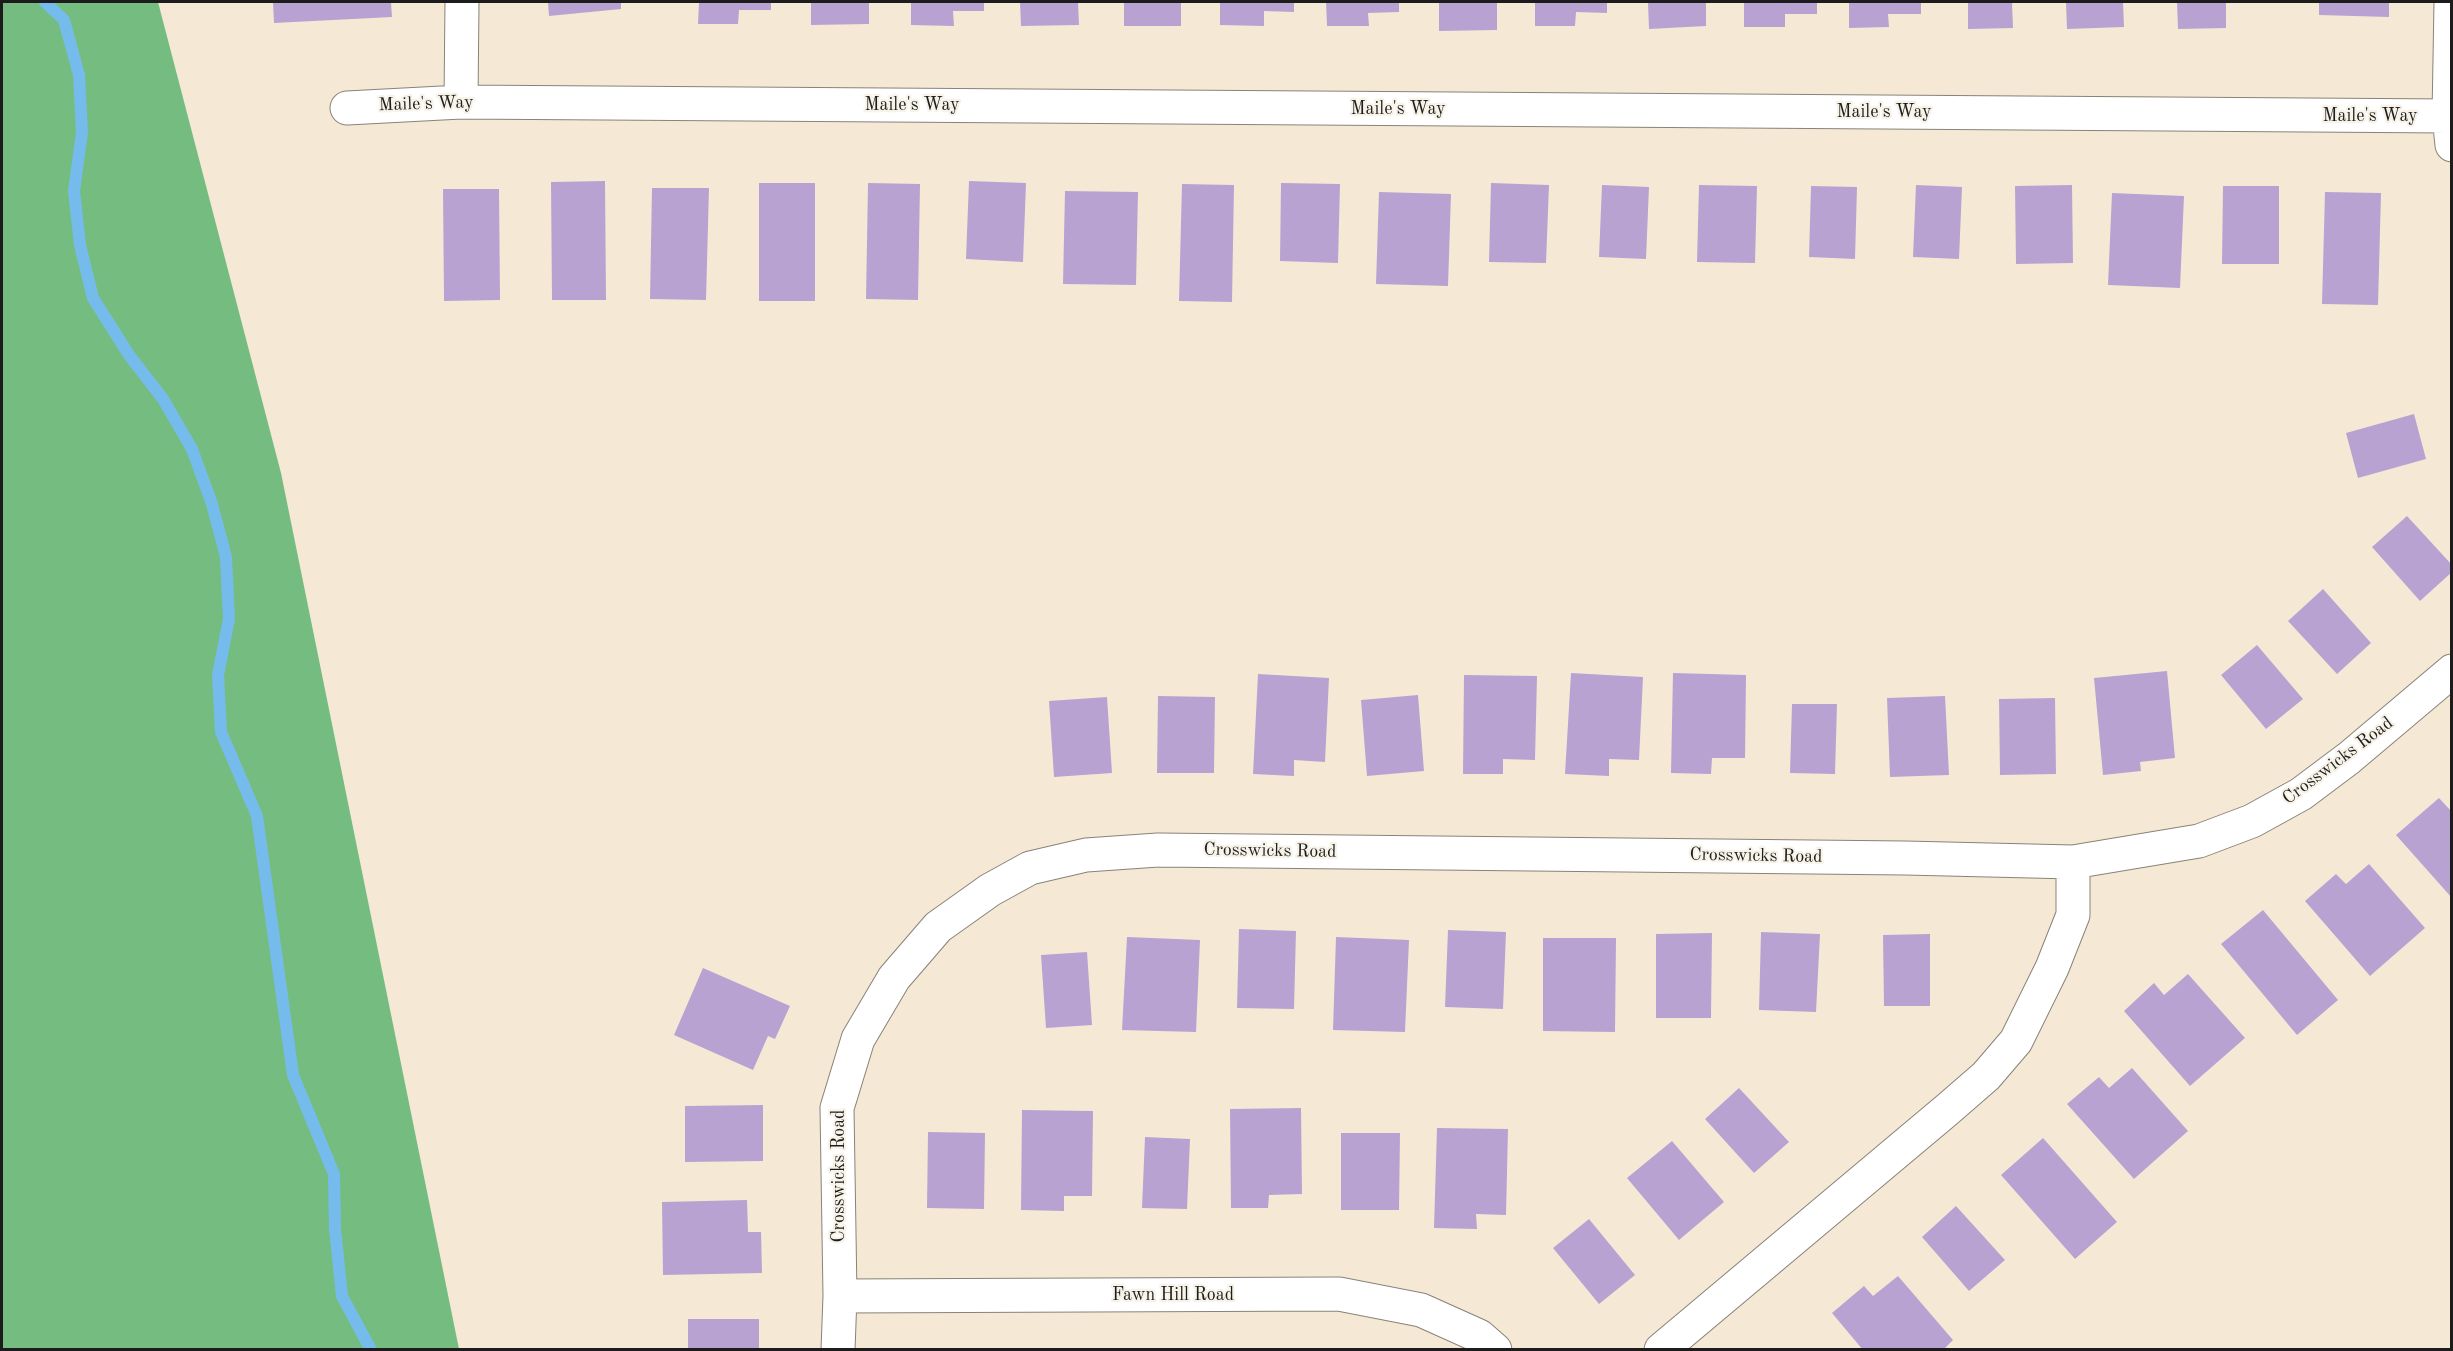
<!DOCTYPE html>
<style>
body{margin:0}
#map{position:relative;width:2453px;height:1351px;overflow:hidden;background:#f5e9d6;font-family:"Old Standard TT",serif}
canvas{display:block}
.frame{position:absolute;inset:0;border:3px solid #1c1c1c;pointer-events:none}
</style>
<div id="map">
<canvas width="2453" height="1351"></canvas>
<div class="frame"></div>
</div>
<script>
const c = document.querySelector('canvas').getContext('2d');
c.lineJoin = 'round';
function paint(path, color) {
  c.fillStyle = color;
  c.fill(path, 'evenodd');
}
function trace(path, color, width, dash) {
  c.strokeStyle = color;
  c.lineWidth = width;
  c.lineCap = dash ? 'butt' : 'round';
  c.setLineDash(dash || []);
  c.stroke(path);
}
function write(font, color, halo, rows, align = 'center') {
  c.font = font + ' "Old Standard TT",serif';
  c.lineWidth = 4.5;
  c.setLineDash([]);
  c.textBaseline = 'middle';
  c.strokeStyle = halo;
  c.fillStyle = color;
  for (const [text, x, y, turn = 0] of rows) {
    c.save();
    c.translate(x, y);
    c.rotate((+turn || 0) * Math.PI / 180);
    c.textAlign = isNaN(turn) ? turn : align;
    if (halo) c.strokeText(text, 0, 0);
    c.fillText(text, 0, 0);
    c.restore();
  }
}
const forest = new Path2D(`
 M2 2H158L281 473 459 1349H2Z`);
const stream = new Path2D(`
 M45 2 64 20 79 75 82 132 74 191 80 245 93 298 129 355 163 399 192 449 212 504 226 557 229 619 218 675 221 732 257 816 293 1075 334 1174 335 1229 342 1296 371 1350`);
const building = new Path2D(`
 M273 2H391L392 17 274 23Z
 M548 2H621V9L549 16Z
 M699 2H771V10H739L738 24H698Z
 M811 2H869V24L811 25Z
 M911 2H984V11H953L954 26 911 25Z
 M1020 2H1078L1079 25 1021 26Z
 M1124 2H1181V26H1124Z
 M1220 2H1294V12L1264 11V26L1220 25Z
 M1326 2H1399V12L1368 13 1369 26H1327Z
 M1439 2H1497V30L1439 31Z
 M1535 2H1607V13L1576 12 1575 26H1535Z
 M1648 2H1706V26L1649 29Z
 M1744 2H1817V14H1785V27H1744Z
 M1849 2H1921V14H1888L1889 27 1849 28Z
 M1968 2H2012L2013 28 1968 29Z
 M2066 2H2123L2124 27 2067 29Z
 M2177 2H2226V28L2178 29Z
 M2319 2H2389V17L2319 15Z
 M605 181 606 300H552L551 182Z
 M969 181 1026 183 1023 262 966 259Z
 M759 183H815V301H759Z
 M868 183 920 184 918 300 866 299Z
 M1281 183 1340 184 1338 263 1280 261Z
 M1491 183 1549 185 1546 263 1489 262Z
 M1182 184 1234 185 1232 302 1179 301Z
 M1602 185 1649 187 1646 259 1599 257Z
 M1699 185 1757 186 1755 263 1697 262Z
 M1916 185 1962 187 1959 259 1913 257Z
 M2072 185 2073 263 2016 264 2015 186Z
 M1811 186 1857 187 1855 259 1809 257Z
 M2223 186H2279V264H2222Z
 M652 188H709L706 300 650 299Z
 M443 189H499L500 300 444 301Z
 M1065 191 1138 192 1136 285 1063 284Z
 M1379 192 1451 194 1448 286 1376 284Z
 M2325 192 2381 193 2378 305 2322 304Z
 M2112 193 2184 196 2180 288 2108 285Z
 M2414 414 2426 459 2358 478 2346 433Z
 M2407 516 2452 565V572L2420 601 2372 547Z
 M2323 589 2371 643 2337 674 2288 621Z
 M2257 645 2303 699 2266 729 2221 675Z
 M2167 671 2175 758 2140 762 2141 771 2103 775 2094 678Z
 M1571 673 1643 677 1639 760 1609 759V776L1565 774Z
 M1673 673 1746 675 1745 758H1712L1711 774 1671 773Z
 M1258 674 1329 678 1325 762 1294 760V776L1253 774Z
 M1464 675 1537 676 1535 760 1503 759V774H1463Z
 M1418 695 1424 771 1367 776 1361 700Z
 M1158 696 1215 697 1214 773H1157Z
 M1945 696 1949 775 1890 777 1887 698Z
 M1107 697 1112 773 1054 777 1049 701Z
 M2055 698 2056 774 2000 775 1999 699Z
 M1792 704H1837L1835 774 1790 773Z
 M2439 798 2452 812V898L2396 835Z
 M2369 864 2425 928 2370 976 2305 901 2336 874 2346 884Z
 M2263 910 2338 1000 2297 1035 2221 944Z
 M1239 929 1296 931 1294 1009 1237 1008Z
 M1448 930 1506 932 1503 1009 1445 1007Z
 M1761 932 1820 934 1816 1012 1759 1010Z
 M1712 933 1711 1018H1656V934Z
 M1930 934V1006H1884L1883 935Z
 M1127 937 1200 940 1196 1032 1122 1030Z
 M1336 937 1409 940 1405 1032 1333 1030Z
 M1543 938H1616L1615 1032 1543 1031Z
 M1087 952 1092 1025 1046 1028 1041 955Z
 M703 968 790 1006 775 1039 768 1036 753 1070 674 1035Z
 M2188 974 2245 1038 2190 1086 2124 1011 2154 983 2164 995Z
 M2132 1068 2188 1131 2134 1179 2067 1104 2099 1077 2109 1088Z
 M1739 1088 1789 1142 1754 1173 1705 1119Z
 M763 1105V1161L685 1162V1106Z
 M1301 1108 1302 1194 1269 1195 1268 1208H1231L1230 1109Z
 M1022 1110 1093 1111 1092 1196H1064V1211L1021 1210Z
 M1437 1128 1508 1129 1506 1215 1476 1214 1477 1229 1434 1228Z
 M928 1132 985 1133 984 1209 927 1208Z
 M1341 1133H1400L1399 1210H1341Z
 M1145 1137 1190 1139 1187 1209 1142 1208Z
 M2043 1138 2117 1222 2075 1259 2001 1175Z
 M1672 1141 1724 1202 1679 1240 1627 1178Z
 M747 1200 748 1232H761L762 1273 663 1275 662 1202Z
 M1956 1206 2005 1260 1969 1291 1922 1237Z
 M1589 1219 1635 1275 1599 1304 1553 1248Z
 M1898 1276 1953 1340 1943 1350H1863L1832 1313 1864 1286 1873 1296Z
 M688 1319H759V1350H688Z`);
const minor = new Path2D(`
 M2451 2 2449 116 2452 145
 M461 102 462 2
 M347 108 461 102 2449 116
 M840 1296 1339 1294 1421 1310 1479 1336 1495 1350
 M838 1350 840 1296 837 1108 858 1039 894 978 938 927 990 890 1030 868 1086 855 1158 850 1905 858 2073 862 2199 841 2252 821 2301 794 2349 758 2452 671
 M1661 1350 1948 1109 1986 1076 2016 1041 2052 968 2073 915V862`);
const streetNames = [
 ["Maile's Way",426,104,-2],
 ["Maile's Way",912,105],
 ["Maile's Way",1398,109],
 ["Maile's Way",1884,112],
 ["Maile's Way",2370,116],
 ["Crosswicks Road",2338,761,-37],
 ["Crosswicks Road",1270,851,1],
 ["Crosswicks Road",1756,856,1],
 ["Crosswicks Road",839,1176,-90],
 ["Fawn Hill Road",1173,1295]
];
paint(forest, '#75bc81');
trace(stream, '#75bcec', 12);
paint(building, '#b8a2d2');
trace(minor, '#888279', 35);
trace(minor, '#fff', 33);
write('18px', '#1c1c1c', '#f7f3e8', streetNames);
</script>
